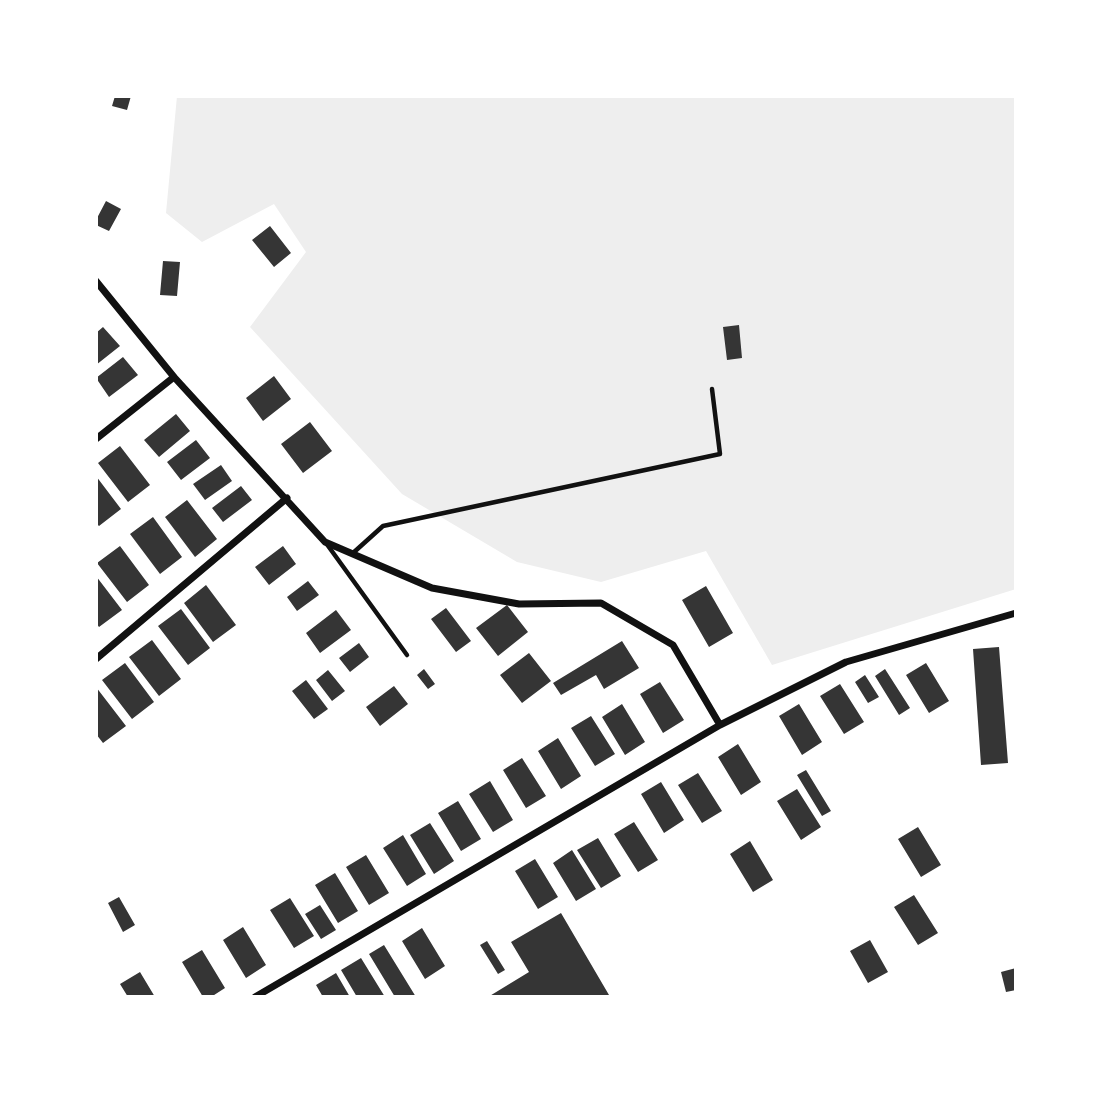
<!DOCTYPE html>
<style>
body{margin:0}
#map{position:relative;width:1112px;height:1093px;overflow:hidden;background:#fff;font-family:Commissioner,sans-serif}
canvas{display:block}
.frame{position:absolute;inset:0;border:98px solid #fff;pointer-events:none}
</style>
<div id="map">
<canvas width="1112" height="1093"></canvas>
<div class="frame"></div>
</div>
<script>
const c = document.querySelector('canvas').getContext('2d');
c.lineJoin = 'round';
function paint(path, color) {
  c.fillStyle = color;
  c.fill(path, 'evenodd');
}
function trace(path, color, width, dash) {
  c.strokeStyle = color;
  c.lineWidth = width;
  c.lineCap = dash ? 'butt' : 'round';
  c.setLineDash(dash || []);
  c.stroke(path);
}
const green = new Path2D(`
 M177 96H1016V589L772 665 706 551 601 582 517 562 402 494 250 327 306 252 274 204 202 242 166 213Z`);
const building = new Path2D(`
 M115 96H131L127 110 112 106Z
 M106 201 121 209 109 231 96 225V220Z
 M270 226 291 253 274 267 252 240Z
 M163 261 180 262 177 296 160 295Z
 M739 325 742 358 727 360 723 327Z
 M103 327 120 346 96 365V333Z
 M123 357 138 375 109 397 96 378Z
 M274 376 291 399 263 421 246 398Z
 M176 414 190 431 159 457 144 440Z
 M310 422 332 451 303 473 281 444Z
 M196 440 210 458 181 480 167 462Z
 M120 446 150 485 128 502 98 463Z
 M221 465 232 481 205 500 193 484Z
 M96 476 121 509 99 526 96 523Z
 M241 486 252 500 223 522 212 508Z
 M187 500 217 539 195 557 165 517Z
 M153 517 182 557 160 574 130 534Z
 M120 546 149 585 127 602 97 563Z
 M283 546 296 564 269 585 255 567Z
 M96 576 122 610 99 627 96 623Z
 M308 581 319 595 297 611 287 597Z
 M206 585 236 625 213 642 184 603Z
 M706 586 733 633 709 647 682 600Z
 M507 605 528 632 498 656 476 628Z
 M446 608 471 641 456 652 431 619Z
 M181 609 210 648 188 665 158 626Z
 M336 610 351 630 320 653 306 633Z
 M152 640 181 679 159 696 129 657Z
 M622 641 639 668 604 689 596 675 561 695 553 683Z
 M359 643 369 657 350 672 339 658Z
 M999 647 1008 763 981 765 973 649Z
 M529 653 551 681 522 703 500 675Z
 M125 663 154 702 132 719 102 680Z
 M926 663 949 701 929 713 906 675Z
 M424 669 435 684 428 689 417 675Z
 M885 669 910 708 899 715 875 676Z
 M328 670 345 691 332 701 316 680Z
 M865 675 879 697 868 703 855 682Z
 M306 680 328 709 314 719 292 691Z
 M660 682 684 720 663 733 640 694Z
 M840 684 864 722 844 734 820 696Z
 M394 686 408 704 380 726 366 707Z
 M96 687 126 726 103 743 96 734Z
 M622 704 645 742 625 755 602 717Z
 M799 704 822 742 802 755 779 716Z
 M591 716 615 754 595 766 571 728Z
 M558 738 581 776 561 789 538 751Z
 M738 744 761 782 741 795 718 757Z
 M522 758 546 796 526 808 503 770Z
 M806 770 831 811 822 816 797 775Z
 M698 773 722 811 702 823 678 785Z
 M490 781 513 820 493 832 469 794Z
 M661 782 684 820 664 833 641 794Z
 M797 789 821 827 801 840 777 801Z
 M458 801 481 839 461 851 438 813Z
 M634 822 658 860 638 872 614 834Z
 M430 823 454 861 434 874 410 835Z
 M918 827 941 865 921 877 898 839Z
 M403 835 426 874 407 886 383 848Z
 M598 838 621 876 601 888 577 850Z
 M750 841 773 880 753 892 730 854Z
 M572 850 596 889 576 901 553 863Z
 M366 855 389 893 369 905 346 867Z
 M535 859 558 897 538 909 515 871Z
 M335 873 358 911 338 923 315 885Z
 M914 895 938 933 918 945 894 907Z
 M119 897 135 925 123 932 108 903Z
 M290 898 314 936 294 948 270 910Z
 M320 905 336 930 321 939 305 914Z
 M561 913 609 995 606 997H488L529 972 511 942Z
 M243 927 266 965 246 978 223 940Z
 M422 928 445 966 425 979 402 941Z
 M870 940 888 972 868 983 850 951Z
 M487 941 505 970 498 974 480 945Z
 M384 945 416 997H395L369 954Z
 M202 950 225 988 211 997H203L182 962Z
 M361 958 385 997H357L341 970Z
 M1016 968V990L1006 992 1001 972Z
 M140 972 155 997H128L120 984Z
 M336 973 350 997H323L316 985Z`);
const service = new Path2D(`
 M326 543 407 655
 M353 553 383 526 720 454 712 389`);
const minor = new Path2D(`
 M96 281 174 377 325 542 432 588 519 604 601 603 673 645 720 725
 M96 439 174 377
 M96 659 287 498
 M255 997 720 725 846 662 1016 613`);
paint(green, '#eee');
paint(building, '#353535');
trace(service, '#111', 4.5);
trace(minor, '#111', 7);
</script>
